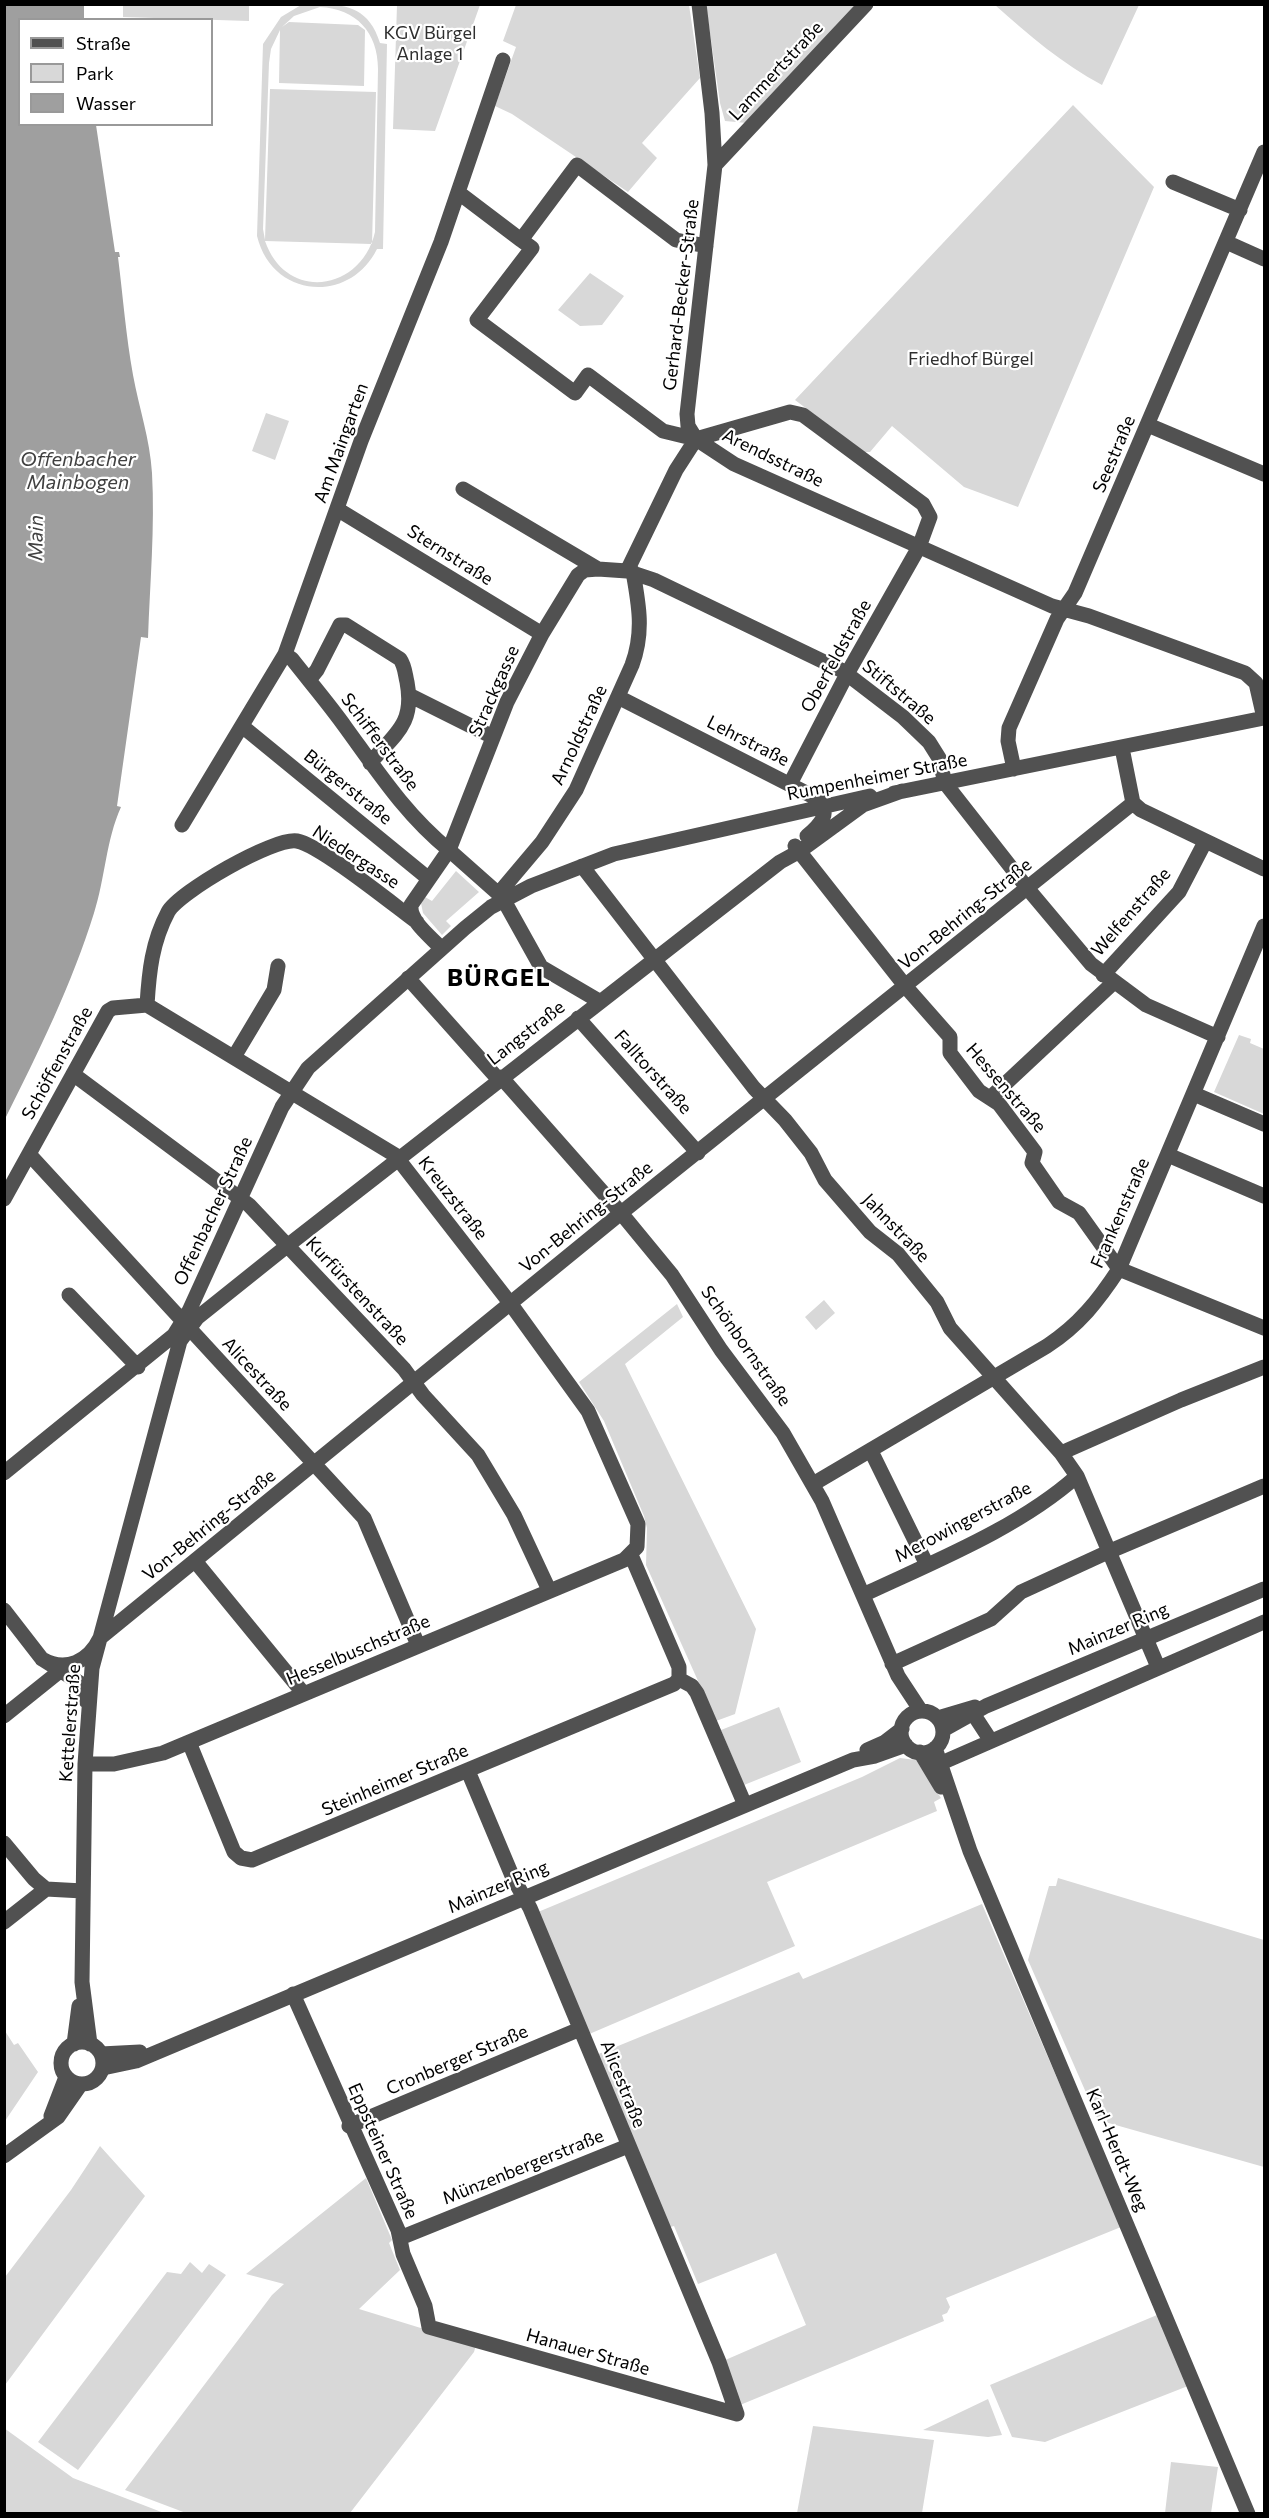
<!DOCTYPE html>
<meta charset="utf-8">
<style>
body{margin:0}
#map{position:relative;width:1269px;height:2518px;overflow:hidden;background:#fff;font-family:Commissioner,sans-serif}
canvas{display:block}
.frame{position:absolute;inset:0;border:6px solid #000;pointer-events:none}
.legend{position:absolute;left:18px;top:18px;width:195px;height:108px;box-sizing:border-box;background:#fff;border:2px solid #999;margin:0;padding:8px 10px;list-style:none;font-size:18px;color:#000}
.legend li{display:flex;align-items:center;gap:12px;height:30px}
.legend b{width:30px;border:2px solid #999}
</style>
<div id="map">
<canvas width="1269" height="2518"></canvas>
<div class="frame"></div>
<ul class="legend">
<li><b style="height:8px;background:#515151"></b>Straße</li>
<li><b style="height:16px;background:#d8d8d8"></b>Park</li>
<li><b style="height:16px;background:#9f9f9f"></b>Wasser</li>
</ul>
</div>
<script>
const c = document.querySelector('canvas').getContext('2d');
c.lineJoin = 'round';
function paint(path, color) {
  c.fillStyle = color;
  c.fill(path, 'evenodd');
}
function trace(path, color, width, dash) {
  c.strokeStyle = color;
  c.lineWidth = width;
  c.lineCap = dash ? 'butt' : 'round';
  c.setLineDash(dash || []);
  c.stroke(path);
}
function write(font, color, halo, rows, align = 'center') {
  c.font = font + ' Commissioner,sans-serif';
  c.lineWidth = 4.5;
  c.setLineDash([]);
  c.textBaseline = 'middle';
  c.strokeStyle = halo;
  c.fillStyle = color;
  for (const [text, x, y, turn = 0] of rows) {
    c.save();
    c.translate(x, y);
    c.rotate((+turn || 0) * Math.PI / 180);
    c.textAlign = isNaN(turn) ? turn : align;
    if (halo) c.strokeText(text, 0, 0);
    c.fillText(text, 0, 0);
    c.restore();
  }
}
const green = new Path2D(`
 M123 5H249V21L123 17Z
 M301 5C337 4 367 1 380 43L387 44 383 249H377C349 305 272 298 257 236L263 44 281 17ZM320 7C356 9 378 32 378 69L375 232C361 292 286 302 265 241L372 244 376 92 270 89 265 240 263 229 269 63 271 49 280 30 279 83 364 86 365 30 358 25 289 22 282 27 294 16Z
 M397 5H480L435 131 393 129Z
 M516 5H689L700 78 642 143 657 158 628 192 512 114 495 106 516 47 503 41Z
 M706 5H860L747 123 725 121 720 103Z
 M995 5H1139L1102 85C1062 64 1029 35 995 5Z
 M1073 105 1154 187 1018 507 964 487 892 426 870 452H864L795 400Z
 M590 273 624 296 602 325 580 326 558 310Z
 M266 413 289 421 275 460 252 451Z
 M456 871 479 892 446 921 451 926 442 935 423 913 421 903 425 897 432 901Z
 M1239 1035 1251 1039 1250 1043 1264 1049V1114L1214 1092Z
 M824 1300 835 1313 816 1330 805 1317Z
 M677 1304 683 1317 625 1364 756 1629 735 1714 716 1721 646 1565 647 1528 644 1516 604 1421 579 1382Z
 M779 1707 801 1762 744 1785 721 1730Z
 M900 1758 916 1760 941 1798 934 1802 937 1811 767 1882 795 1946 587 2035 538 1912 862 1777Z
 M1058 1878 1264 1940V2167L1098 2120 1028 1960 1049 1886H1056Z
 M982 1904 1121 2227 946 2298 950 2307 947 2313 942 2315 944 2321 740 2405 723 2361 806 2325 776 2253 698 2284 674 2226 667 2228 596 2055 799 1972 803 1979Z
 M5 2031 14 2045 18 2043 38 2072 5 2121Z
 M100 2146 145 2196 5 2385V2277L71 2190Z
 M366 2178 392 2240 389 2243 400 2270 359 2309 476 2345 474 2352 350 2513H186L125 2490 272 2295 284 2284 246 2274Z
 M190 2262 202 2273 209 2264 226 2275 78 2470 38 2442 167 2272 181 2274Z
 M1157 2315 1188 2386 1045 2442 1012 2437 990 2385Z
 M988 2399 1002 2435 988 2437 923 2430Z
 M813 2426 934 2440 922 2513H797Z
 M4 2428 73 2478 164 2513H5Z
 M1171 2462 1218 2467 1211 2513H1165Z`);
const water = new Path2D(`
 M5 4 84 5V19L20 20V124L96 125 115 252H119L120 257H118C123 297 126 336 133 375 139 408 150 439 152 473 155 527 150 583 148 638L141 637 117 806 121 807C106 840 105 879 94 913 72 984 38 1053 5 1119Z`);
const minor = new Path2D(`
 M715 165 866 4
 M1173 182 1240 210
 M459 193 521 240 577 165 676 240 706 246
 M521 240 532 248 477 320 575 393 588 375 663 431 696 439 790 412 803 415 923 504 930 517 919 547 847 674 790 784
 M1226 242 1264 259
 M1148 425 1264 474
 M696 439 734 464 1052 606 1089 616 1245 673 1256 683 1264 718
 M463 489 598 569 627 571 654 580 843 671 903 717 929 742 939 758 945 783 1028 889 1091 964 1146 1005 1218 1037
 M337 509 542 634
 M627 571 676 470 696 439 688 426 687 414 715 165 712 113 699 4
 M285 654 292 659C310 682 329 704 346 728 378 772 406 815 449 850L507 702 542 634 578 575 585 570 598 569
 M309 680 317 670 340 625H346L400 659C405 666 405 674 407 682 415 724 395 734 370 763
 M409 695 493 737
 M618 697 818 799C832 813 820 825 807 836
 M242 726 429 879
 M1122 748 1133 803 1141 810 1264 869
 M1014 769 1008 741 1009 728 1057 619 1075 593 1264 152
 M894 793 1264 718
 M182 825 285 654 361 441 441 242 503 60
 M795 846 906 987 950 1037V1053L979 1091 999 1104 1035 1152 1032 1163 1059 1202 1079 1213 1119 1269 1264 1328
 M582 866 754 1088 785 1120 811 1153 825 1180 870 1232 898 1254 937 1302 950 1328 1061 1453 1077 1476 1158 1667
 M499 893 542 842 576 790 632 665C644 633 639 605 633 572
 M441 948C431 937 409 921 411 905L449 850 502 897 541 967 599 1001
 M1103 975 1179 892 1205 842
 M408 978 499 1080
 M147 1005C149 972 152 942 168 912 179 892 274 837 297 841 320 845 395 906 417 922
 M578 1018 698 1153
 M234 1057 274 990 278 966
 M73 1074 249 1205 404 1369 423 1395 478 1455 514 1515 549 1590
 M501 1077 621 1213 672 1275 721 1350 783 1433 822 1501 898 1676 921 1711
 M1194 1094 1264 1124
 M990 1098 1113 983
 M29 1154 364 1518 418 1645
 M1168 1155 1264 1196
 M4 1199 108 1011 113 1008 147 1005 395 1155 510 1303 588 1411 638 1524 637 1547 624 1560 163 1753 114 1764H85
 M69 1295 138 1367
 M871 1451 927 1565
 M1061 1453 1181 1400 1264 1367
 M4 1473 174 1335 189 1311 282 1107 308 1068 465 928 491 907 531 886 614 854 870 796
 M813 1484 1047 1346C1079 1325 1098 1301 1119 1269L1264 926
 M195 1561 304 1694
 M863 1595C933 1562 1019 1528 1077 1476
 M4 1610 42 1659 80 1683 86 1701
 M42 1659C66 1673 89 1661 100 1638L621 1213 1133 803
 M892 1664 991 1619 1021 1592 1108 1552 1264 1486
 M679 1679 692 1686 697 1693 745 1805
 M901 1732a21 21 0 1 1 42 0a21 21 0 1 1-42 0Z
 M974 1715 991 1741
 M4 1716 65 1667
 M938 1718 975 1707
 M943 1730 986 1706 1264 1589
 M189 1742 234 1852 241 1858 252 1860 674 1684 679 1679V1667L631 1555
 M935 1748 970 1851 1248 2514
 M867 1750 885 1742 902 1729
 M920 1752 941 1787
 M946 1761 1264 1622
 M468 1771 513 1878 530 1908 719 2362 737 2414
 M4 1843 34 1879 46 1889 83 1891
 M4 1922 46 1889
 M293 1994 398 2230 403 2254 425 2306 429 2327 737 2414
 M61 2063a21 21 0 1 1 42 0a21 21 0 1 1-42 0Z
 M74 2044 79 2006
 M90 2044 82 1982 85 1764 92 1668 180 1341 197 1318 287 1246 780 862 800 851 863 805 902 791
 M101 2054 140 2052
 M103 2068 136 2061 853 1760 875 1756 906 1745
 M51 2116 66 2077
 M349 2126 580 2029
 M4 2156 58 2117 81 2084
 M400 2238 628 2146`);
const parkNames = [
 ["KGV Bürgel",430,33],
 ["Anlage 1",430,54],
 ["Friedhof Bürgel",971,359]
];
const streetNames = [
 ["Lammertstraße",776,71,-47],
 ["Gerhard-Becker-Straße",681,295,-83],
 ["Am Maingarten",341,443,-70],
 ["Seestraße",1114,454,-67],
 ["Arendsstraße",773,458,26],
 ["Sternstraße",450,555,32],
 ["Oberfeldstraße",836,656,-61],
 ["Strackgasse",494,691,-66],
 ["Stiftstraße",899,692,40],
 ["Arnoldstraße",579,735,-65],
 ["Lehrstraße",748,741,27],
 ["Schifferstraße",380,742,53],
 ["Rumpenheimer Straße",877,777,-11],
 ["Bürgerstraße",348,787,39],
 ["Niedergasse",356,857,33],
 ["Welfenstraße",1131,912,-49],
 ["Von-Behring-Straße",965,914,-39],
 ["Langstraße",526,1033,-38],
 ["Schöffenstraße",57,1063,-61],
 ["Falltorstraße",653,1072,48],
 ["Hessenstraße",1006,1088,49],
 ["Kreuzstraße",453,1198,52],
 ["Offenbacher Straße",213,1211,-65],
 ["Frankenstraße",1120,1213,-66],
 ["Von-Behring-Straße",586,1217,-39],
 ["Jahnstraße",896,1228,46],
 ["Kurfürstenstraße",357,1291,47],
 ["Schönbornstraße",746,1346,55],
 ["Alicestraße",257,1374,47],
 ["Merowingerstraße",963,1522,-28],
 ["Von-Behring-Straße",209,1525,-39],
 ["Mainzer Ring",1118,1629,-23],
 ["Hesselbuschstraße",358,1650,-23],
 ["Kettelerstraße",70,1723,-86],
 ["Steinheimer Straße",395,1780,-23],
 ["Mainzer Ring",498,1887,-23],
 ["Cronberger Straße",457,2060,-23],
 ["Alicestraße",623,2084,68],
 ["Karl-Herdt-Weg",1117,2150,67],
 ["Eppsteiner Straße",383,2151,66],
 ["Münzenbergerstraße",523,2167,-22],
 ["Hanauer Straße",588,2352,16]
];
const waterNames = [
 ["Offenbacher",78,459],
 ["Mainbogen",78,482],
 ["Main",36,538,-89]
];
const districtNames = [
 ["BÜRGEL",499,978]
];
paint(green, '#d8d8d8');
paint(water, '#9f9f9f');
trace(minor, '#515151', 15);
write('18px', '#2f2f2f', '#fff', parkNames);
write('18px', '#000', '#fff', streetNames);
write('italic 20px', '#404040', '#fff', waterNames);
c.letterSpacing = '1.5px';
write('bold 24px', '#000', '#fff', districtNames);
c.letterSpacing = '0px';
</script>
